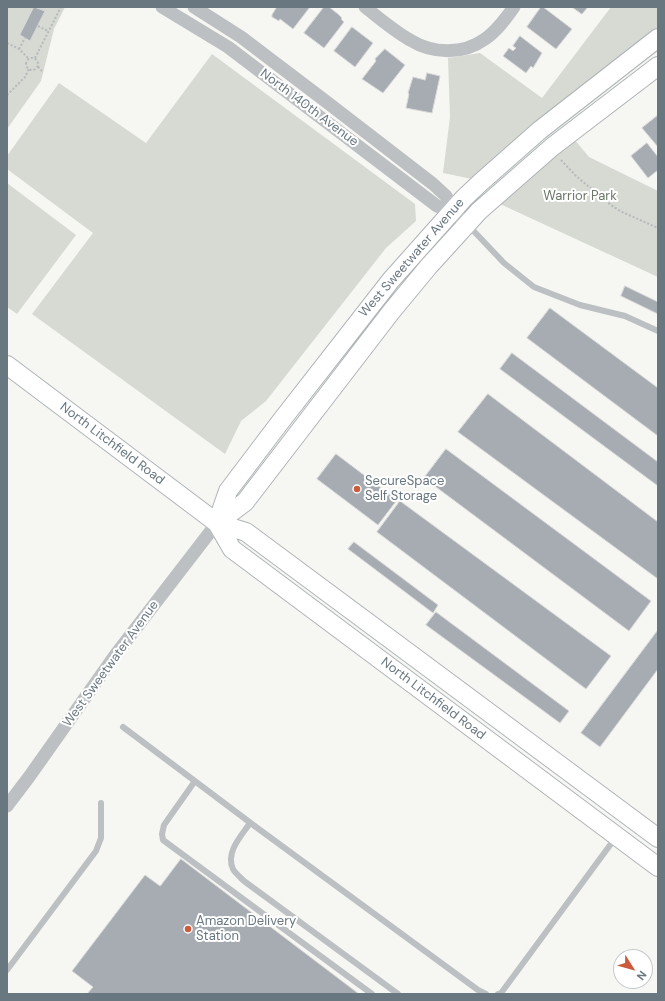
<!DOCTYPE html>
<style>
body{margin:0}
#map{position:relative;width:665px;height:1001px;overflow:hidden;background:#f6f6f3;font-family:"DM Sans",sans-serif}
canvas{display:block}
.frame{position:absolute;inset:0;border:8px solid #697780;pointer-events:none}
.north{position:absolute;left:613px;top:949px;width:40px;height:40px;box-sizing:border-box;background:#fff;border:1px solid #c3c9cc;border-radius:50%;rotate:127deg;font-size:11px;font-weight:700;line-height:16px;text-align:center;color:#697780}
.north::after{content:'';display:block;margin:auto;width:14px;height:18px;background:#cc5b3e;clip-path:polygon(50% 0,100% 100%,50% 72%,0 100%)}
</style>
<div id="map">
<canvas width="665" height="1001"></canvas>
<div class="frame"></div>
<div class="north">N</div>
</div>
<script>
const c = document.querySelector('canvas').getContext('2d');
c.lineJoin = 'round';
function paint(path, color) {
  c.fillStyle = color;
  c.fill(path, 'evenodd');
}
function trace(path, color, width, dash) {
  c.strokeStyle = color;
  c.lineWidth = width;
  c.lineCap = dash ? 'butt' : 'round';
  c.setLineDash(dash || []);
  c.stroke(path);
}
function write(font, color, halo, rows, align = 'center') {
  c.font = font + ' "DM Sans",sans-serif';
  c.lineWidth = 4;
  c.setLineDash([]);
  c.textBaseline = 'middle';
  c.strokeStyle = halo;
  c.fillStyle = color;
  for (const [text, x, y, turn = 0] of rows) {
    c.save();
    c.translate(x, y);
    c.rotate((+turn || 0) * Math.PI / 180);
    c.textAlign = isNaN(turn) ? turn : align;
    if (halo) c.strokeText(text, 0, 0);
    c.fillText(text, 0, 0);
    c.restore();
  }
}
const green = new Path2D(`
 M7 7H65L54 29 41 81 7 129Z
 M611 7H658V32L472 179 443 173 450 117 448 58 480 53 542 98Z
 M212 54 415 204 416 221 386 248 266 401 241 421 225 454 32 314 93 233 7 169V156L59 83 146 143Z
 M574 139 589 157 658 191V277L500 204Z
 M7 183 76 235 17 314 7 307Z`);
const building = new Path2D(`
 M34 7 45 11 30 41 20 35Z
 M277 7H310L293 29 280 19 279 21 272 17V15Z
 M324 7H329L338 14 342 18 341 19 344 22 324 48 304 33Z
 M541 7H543L572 29 556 49 527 27Z
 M572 7H588L582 14Z
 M352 27 373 43 355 67 334 51Z
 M520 36 542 53 533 68 531 66 526 73 503 56 509 48 513 51 516 48 513 46Z
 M385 49 405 65 383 93 362 79 376 61 375 59Z
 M427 73 440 76 432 113 406 108 409 94 408 93 413 77 425 80Z
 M657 116 658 118V147L642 128Z
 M647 143 658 157V170L648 178 631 156Z
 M625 286 658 302V314L621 296Z
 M550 308 658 388V436L527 338Z
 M512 353 658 462V486L500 369Z
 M488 394 658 522V579L458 432Z
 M446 449 651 601 629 631 424 478Z
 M336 454 397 500 378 525 317 479Z
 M400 501 611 656 586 689 377 532Z
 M354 542 438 605 433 613 348 549Z
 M436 612 569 711 560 723 426 625Z
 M658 630V669L600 747 581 733Z
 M181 859 359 994H87L93 987 72 971 145 875 160 886Z`);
const path = new Path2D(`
 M38 26 48 31
 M7 43 19 49 28 58
 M19 49 25 38
 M26 64a6 6 0 1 1 12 0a6 6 0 1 1-12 0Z
 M35 58 61 7
 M38 67 42 71
 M7 95 25 77 29 69
 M561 160 576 176 611 205 620 211 658 228`);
const lane = new Path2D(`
 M468 225 504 263 534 287 580 305 625 316 658 331
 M123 727 256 827 478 990 486 994
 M195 781 164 825 162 834 163 840 372 994
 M250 823C242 835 225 852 233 869 235 873 240 877 244 881L398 994
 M7 970 96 851 101 838V803
 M498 994 501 993 507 985 616 837`);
const street = new Path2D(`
 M162 7 228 47 437 206 453 211
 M194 7 241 37 328 103 433 184 446 196 453 211 467 224
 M365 7C379 18 394 31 410 40 433 54 463 55 485 39 497 31 506 18 514 7
 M7 806 29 777 116 654 217 523`);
const secondary = new Path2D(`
 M7 365 217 523 246 532 658 838
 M217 523 228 491 281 421 391 280 464 198 481 182 540 130 658 38
 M217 523 245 502 391 312 429 266 479 211 552 147 658 66
 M217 523 232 549 658 867`);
const markers = [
 [357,489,4,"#cc5b3e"],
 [188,929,4,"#cc5b3e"]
];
const streetNames = [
 ["North 140th Avenue",309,108,37],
 ["West Sweetwater Avenue",412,258,-49],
 ["North Litchfield Road",112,444,37],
 ["West Sweetwater Avenue",111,664,-54],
 ["North Litchfield Road",433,699,37]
];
const parkNames = [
 ["Warrior Park",580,197]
];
const poiNames = [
 ["SecureSpace",365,482],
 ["Self Storage",365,497],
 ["Amazon Delivery",196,922],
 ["Station",196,937]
];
paint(green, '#d6dad3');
paint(building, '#a6acb1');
trace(building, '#d7d7d6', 1);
trace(secondary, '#aeb4b7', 20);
trace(path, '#b6b9bb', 2, [2, 2]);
trace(lane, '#bcc0c2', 6);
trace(street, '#bcc0c2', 13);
trace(secondary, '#fff', 18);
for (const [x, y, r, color] of markers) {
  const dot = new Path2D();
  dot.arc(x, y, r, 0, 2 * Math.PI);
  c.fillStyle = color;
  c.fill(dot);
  trace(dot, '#fff', 1.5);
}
write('13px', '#697780', '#fff', streetNames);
write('13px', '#6b7867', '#fff', parkNames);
write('13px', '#697780', '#fff', poiNames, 'left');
</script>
